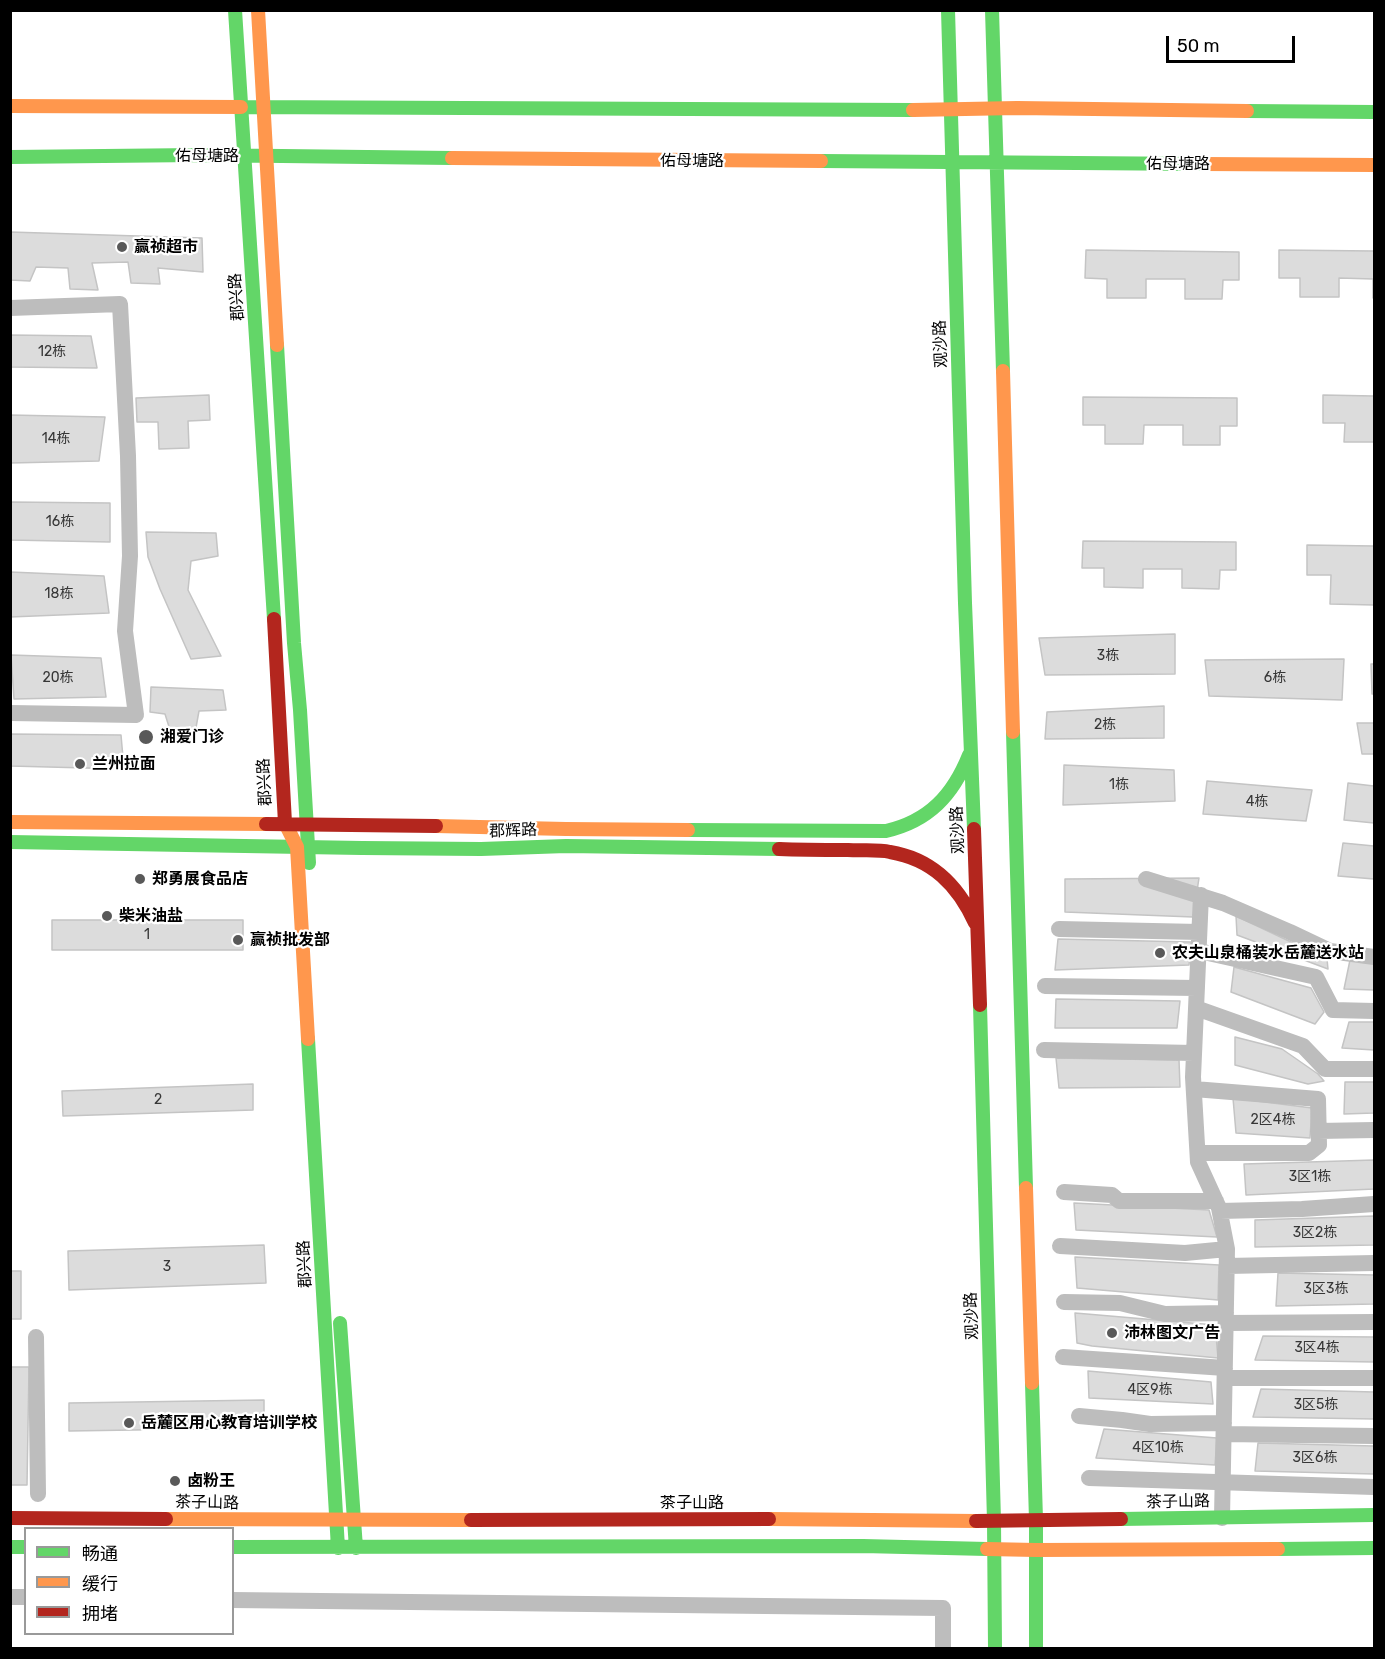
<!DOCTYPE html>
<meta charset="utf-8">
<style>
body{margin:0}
#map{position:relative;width:1385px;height:1659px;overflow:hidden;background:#fff;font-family:Rubik,"Noto Sans SC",sans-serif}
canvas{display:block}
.frame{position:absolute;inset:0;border:12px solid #000;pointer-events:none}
.legend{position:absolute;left:24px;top:1527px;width:210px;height:108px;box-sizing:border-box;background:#fff;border:2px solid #999;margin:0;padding:8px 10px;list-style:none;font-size:18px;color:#000}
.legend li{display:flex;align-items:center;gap:12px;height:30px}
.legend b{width:30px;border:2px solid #999}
.scale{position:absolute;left:1166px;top:36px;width:129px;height:27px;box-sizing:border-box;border:3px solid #000;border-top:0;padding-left:8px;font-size:18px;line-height:21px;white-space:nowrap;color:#000;-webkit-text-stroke:4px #fff;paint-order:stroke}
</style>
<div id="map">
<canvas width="1385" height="1659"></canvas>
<div class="frame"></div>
<ul class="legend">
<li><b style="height:8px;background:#63d668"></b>畅通</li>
<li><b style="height:8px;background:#ff974d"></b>缓行</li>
<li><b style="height:8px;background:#b3261e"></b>拥堵</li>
</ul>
<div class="scale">50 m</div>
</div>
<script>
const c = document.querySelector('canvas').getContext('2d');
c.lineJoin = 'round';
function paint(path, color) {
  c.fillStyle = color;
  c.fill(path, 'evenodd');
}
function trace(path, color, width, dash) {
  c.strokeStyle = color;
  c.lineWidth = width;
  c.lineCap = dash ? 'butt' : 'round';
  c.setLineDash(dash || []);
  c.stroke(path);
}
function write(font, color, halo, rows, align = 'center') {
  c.font = font + ' Rubik,"Noto Sans SC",sans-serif';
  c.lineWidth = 4.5;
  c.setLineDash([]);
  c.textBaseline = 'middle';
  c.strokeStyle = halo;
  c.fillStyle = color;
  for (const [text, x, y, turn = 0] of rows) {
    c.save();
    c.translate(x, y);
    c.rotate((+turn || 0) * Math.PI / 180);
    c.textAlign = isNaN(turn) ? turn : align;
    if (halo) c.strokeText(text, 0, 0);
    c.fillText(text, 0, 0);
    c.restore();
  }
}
const building = new Path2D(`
 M10 232 202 238 203 272 158 268 160 284 131 283 128 262 92 263 98 290 70 289 68 268 36 267 30 281 10 280Z
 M1086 250 1239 252V280H1223L1222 299H1185V279H1146V298H1107V279L1085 278Z
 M1279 250 1374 251V298H1373V279L1339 278V297H1300V278H1279Z
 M10 335 91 336 97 368 10 367Z
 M209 395 210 420 188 421 189 448 159 449 158 422H137L136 398Z
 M1323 395 1374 396V442H1344L1345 423H1323Z
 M1083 397 1237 398V426H1220V445H1183V425H1144L1143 444H1105V425H1083Z
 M10 415 105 417 99 461 10 463Z
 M10 502 110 503V542L10 540Z
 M146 532 216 533 218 556 191 561 188 590 221 656 191 659 160 589 148 557Z
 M1083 541 1236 542V570H1220L1219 589 1182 588V569H1143V588L1104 587V568H1082Z
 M1307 545 1374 546V605L1330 604 1331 575H1307Z
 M10 572 104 576 109 613 10 617Z
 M1175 634V674L1045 675 1039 638Z
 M11 655 101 658 106 697 14 699Z
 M1344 659 1342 700 1209 696 1205 660Z
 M1371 664H1374V694H1372Z
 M151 687 223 690 226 710 199 711 195 733 170 730 165 714 150 712Z
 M1164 706V738L1045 739 1047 712Z
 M1357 723H1374V754H1362Z
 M10 734 121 735 124 769 10 766Z
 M1064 765 1174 770 1175 801 1063 805Z
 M1207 781 1312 790 1306 821 1203 814Z
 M1348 783 1374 786V823L1344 820Z
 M1343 843 1374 846V879L1338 876Z
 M1199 878 1193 917 1065 912V879Z
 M1236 916 1327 959 1328 969 1237 935Z
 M52 920H243V950H52Z
 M1058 939 1191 942 1189 965 1055 970Z
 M1350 960 1374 963V990L1344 989Z
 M1234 967 1311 988 1324 1012 1315 1024 1231 992Z
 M1056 999 1180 1001 1177 1028H1055Z
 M1349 1022H1374V1050L1342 1048Z
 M1235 1037 1282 1049 1318 1074 1324 1081 1308 1084 1235 1065Z
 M1056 1058 1179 1060 1180 1087 1059 1088Z
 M1345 1082H1374V1113L1344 1114Z
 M253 1084V1110L63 1116 62 1091Z
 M1233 1098 1312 1108 1310 1138 1236 1133Z
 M1374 1160V1189L1246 1195 1244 1164Z
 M1074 1203 1209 1210 1217 1237 1076 1230Z
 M1374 1216V1245L1255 1247V1220Z
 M264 1245 266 1283 69 1290 68 1251Z
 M1075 1257 1219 1265 1218 1300 1077 1288Z
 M10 1271H21V1319H10Z
 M1278 1273 1374 1275V1304L1276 1306Z
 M1075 1313 1215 1325 1218 1358 1092 1346 1077 1343Z
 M1263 1336 1374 1337V1362L1255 1360Z
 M10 1367H29L27 1485H10Z
 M1088 1371 1211 1382 1213 1404 1089 1398Z
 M1261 1389 1374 1392V1419L1253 1417Z
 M264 1400V1428L69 1431V1403Z
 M1104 1429 1217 1438 1215 1465 1096 1458Z
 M1258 1443 1374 1446V1474L1255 1471Z`);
const street = new Path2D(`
 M10 308 120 304 128 456 130 556 125 631 136 715 10 713
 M1146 879 1223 903 1290 932 1330 951 1374 957
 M1201 895 1193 1077 1198 1162 1219 1208 1227 1249 1222 1518
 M1059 929 1199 932
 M1199 951 1316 977 1333 1010 1374 1011
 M1045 986 1197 988
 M1196 1008 1303 1046 1325 1069H1374
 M1044 1050 1194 1053
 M1194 1089 1318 1099 1319 1145 1309 1153H1198
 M1318 1131 1374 1130
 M1064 1192 1112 1195 1119 1201H1216
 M1220 1211 1302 1209 1374 1204
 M1060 1246 1185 1253 1227 1249
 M1227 1266 1374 1263
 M1064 1302 1120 1303 1165 1314 1226 1313
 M1226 1323 1374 1322
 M36 1337 38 1494
 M1063 1357 1225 1368
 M1225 1378H1374
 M1079 1416 1122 1420 1150 1424 1224 1423
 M1224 1434 1374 1436
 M1089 1478 1374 1487
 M10 1597H26
 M232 1600 943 1608V1648`);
const fast = new Path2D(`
 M235 10 274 619
 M948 10 965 603 974 829
 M992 10 1003 371
 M241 107 913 110
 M1247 111 1374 112
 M10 157 197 155 452 158
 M821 161 1204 164
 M277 345 294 643 300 710 309 863
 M1013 732 1026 1188
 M688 830 886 831C929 821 953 795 969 755
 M10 842 362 848 481 849 566 846 779 849
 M980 1005 994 1521 995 1648
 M308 1039 338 1548
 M340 1323 356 1548
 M1032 1383 1036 1520V1648
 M1121 1519 1374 1515
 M10 1547H26
 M232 1547 863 1546 987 1549
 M1278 1549 1374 1548`);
const slow = new Path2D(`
 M258 10 277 345
 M10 106 241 107
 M913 110 1017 108 1247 111
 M452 158 821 161
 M1204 164 1374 165
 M1003 371 1013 732
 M10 822 266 824
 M285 823 297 847 308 1039
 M436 826 566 829 688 830
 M1026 1188 1032 1383
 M166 1519 471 1520
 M769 1519 976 1521
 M987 1549 1036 1550 1278 1549`);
const jam = new Path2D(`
 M274 619 285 823
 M266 824 436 826
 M974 829 980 1005
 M779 849C802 850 825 850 848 850 862 851 877 849 890 852 932 859 958 885 975 923
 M10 1518 166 1519
 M471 1520 769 1519
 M976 1521 1121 1519`);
const markers = [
 [122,247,6,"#595959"],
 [146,737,8,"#595959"],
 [80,764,6,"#595959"],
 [140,879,6,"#595959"],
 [107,916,6,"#595959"],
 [238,940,6,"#595959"],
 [1160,953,6,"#595959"],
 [1112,1333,6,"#595959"],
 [129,1423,6,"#595959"],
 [175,1481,6,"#595959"]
];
const numberNames = [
 ["12栋",52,352],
 ["14栋",56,439],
 ["16栋",60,522],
 ["18栋",59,594],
 ["3栋",1108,656],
 ["20栋",58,678],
 ["6栋",1275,678],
 ["2栋",1105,725],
 ["1栋",1119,785],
 ["4栋",1257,802],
 ["1",147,935],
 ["2",158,1100],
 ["2区4栋",1273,1120],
 ["3区1栋",1310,1177],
 ["3区2栋",1315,1233],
 ["3",167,1267],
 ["3区3栋",1326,1289],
 ["3区4栋",1317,1348],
 ["4区9栋",1150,1390],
 ["3区5栋",1316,1405],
 ["4区10栋",1158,1448],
 ["3区6栋",1315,1458]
];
const streetNames = [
 ["佑母塘路",207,156],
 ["佑母塘路",692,161],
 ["佑母塘路",1178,164],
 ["郡兴路",237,297,-94],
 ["观沙路",941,344,-92],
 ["郡兴路",265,782,-93],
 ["观沙路",958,830,-92],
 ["郡辉路",513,831,-2],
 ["郡兴路",305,1264,-93],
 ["观沙路",972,1316,-92],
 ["茶子山路",1178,1502,-1],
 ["茶子山路",207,1503,1],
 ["茶子山路",692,1503]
];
const poiNames = [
 ["赢祯超市",134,247],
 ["湘爱门诊",160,737],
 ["兰州拉面",92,764],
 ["郑勇展食品店",152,879],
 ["柴米油盐",119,916],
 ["赢祯批发部",250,940],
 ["农夫山泉桶装水岳麓送水站",1172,953],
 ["沛林图文广告",1124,1333],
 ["岳麓区用心教育培训学校",141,1423],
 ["卤粉王",187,1481]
];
paint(building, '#dcdcdc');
trace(building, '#c4c4c4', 1.5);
trace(street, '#bdbdbd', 16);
trace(fast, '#63d668', 14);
trace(slow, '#ff974d', 14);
trace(jam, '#b3261e', 14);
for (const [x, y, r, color] of markers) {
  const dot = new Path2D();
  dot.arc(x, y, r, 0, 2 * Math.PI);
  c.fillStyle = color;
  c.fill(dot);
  trace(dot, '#fff', 2);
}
write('14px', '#373737', null, numberNames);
write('16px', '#000', '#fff', streetNames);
write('bold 16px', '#000', '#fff', poiNames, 'left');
</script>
